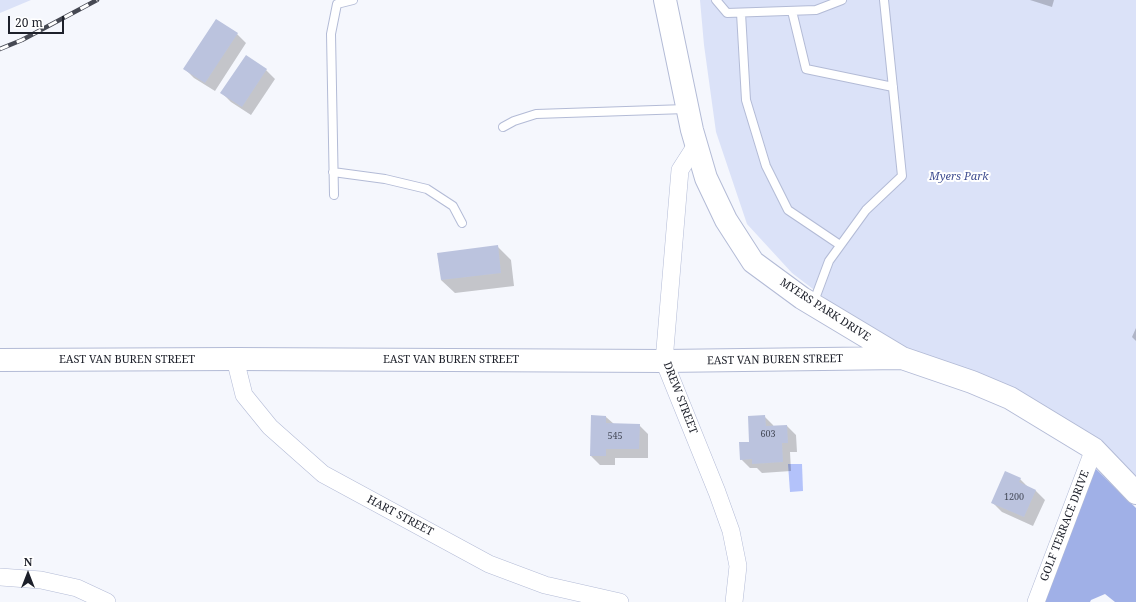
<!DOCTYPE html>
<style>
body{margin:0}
#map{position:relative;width:1136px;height:602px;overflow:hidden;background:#f5f7fd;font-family:"Noto Serif",serif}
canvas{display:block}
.north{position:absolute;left:8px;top:554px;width:40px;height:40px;-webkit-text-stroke:3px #fff;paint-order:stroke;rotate:0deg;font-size:11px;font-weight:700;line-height:16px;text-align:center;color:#1d202a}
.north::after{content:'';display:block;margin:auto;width:14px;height:18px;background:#1d202a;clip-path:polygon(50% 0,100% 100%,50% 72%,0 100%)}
.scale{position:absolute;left:8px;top:16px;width:56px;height:18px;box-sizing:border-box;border:2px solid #1d202a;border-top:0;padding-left:5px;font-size:12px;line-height:14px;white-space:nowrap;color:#1d202a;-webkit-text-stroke:3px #fff;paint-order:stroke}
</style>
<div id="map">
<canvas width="1136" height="602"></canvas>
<div class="north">N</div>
<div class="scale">20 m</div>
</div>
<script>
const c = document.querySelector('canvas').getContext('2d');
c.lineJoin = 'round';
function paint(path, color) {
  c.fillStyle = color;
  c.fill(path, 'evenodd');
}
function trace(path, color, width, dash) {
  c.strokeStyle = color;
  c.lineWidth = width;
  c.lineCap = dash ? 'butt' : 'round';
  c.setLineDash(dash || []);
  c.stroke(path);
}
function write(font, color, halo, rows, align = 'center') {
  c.font = font + ' "Noto Serif",serif';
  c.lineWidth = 4;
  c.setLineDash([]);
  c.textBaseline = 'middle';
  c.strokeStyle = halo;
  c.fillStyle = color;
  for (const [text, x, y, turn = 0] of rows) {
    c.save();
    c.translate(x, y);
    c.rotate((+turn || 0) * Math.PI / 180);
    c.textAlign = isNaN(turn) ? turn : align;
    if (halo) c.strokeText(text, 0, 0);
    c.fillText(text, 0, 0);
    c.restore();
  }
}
const green = new Path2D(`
 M0 0H31L0 13Z
 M700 0H1136V482L903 350 868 328 830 302 792 273 747 224 716 132 704 45Z`);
const forest = new Path2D(`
 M1095 468 1136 508V602H1115L1105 594 1091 600 1090 602H1043Z`);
const water = new Path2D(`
 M788 464H802L803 491 790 492Z`);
const shadow = new Path2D(`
 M1030 0H1054L1052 7Z
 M216 20 237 34 246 43 215 91 194 78 185 69Z
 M266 70 275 79 251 115 231 102 222 93Z
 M497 246 511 260 514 286 455 293 441 280Z
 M1136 328V341L1132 337Z
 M764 416 773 425 774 427 787 426 796 435 797 452H790L791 471 762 473 757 468H750L741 459Z
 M606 417 614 424 639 425 648 434V458H615V465H600L591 456Z
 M1020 479 1029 488 1036 491 1045 500 1033 526 1002 512 993 503Z`);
const building = new Path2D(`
 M216 19 238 33 205 83 183 69Z
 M246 55 267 69 242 107 220 93Z
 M498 245 501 273 441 280 437 253Z
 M591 415 606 416V423L640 424 639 449H606V456H590Z
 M765 415 766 426 787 425 788 443H782L783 462 752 464V459L740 460 739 442H749L748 416Z
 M1005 471 1021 478 1019 482 1036 490 1024 517 991 503Z`);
const lane = new Path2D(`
 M716 0 727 13 816 10 842 0
 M792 11 806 69 893 87
 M741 13 746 100 766 166 788 210 840 245
 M503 127 514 121 536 114 686 109
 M333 172 385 179 427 189 453 206 462 223
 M334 195 331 34 337 4 353 0
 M813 304 829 261 866 210 902 176 884 0`);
const street = new Path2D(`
 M696 145 680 170 664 361 717 492 731 531 738 566 734 602
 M235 359 244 395 270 427 323 474 489 564 545 585 620 602
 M0 577 41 580 77 588 107 602
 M1036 602 1094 449`);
const secondary = new Path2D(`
 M665 0 692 130 706 178 726 220 753 262 802 298 902 358 972 382 1010 398 1094 449 1136 493
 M0 360 235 359 664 361 902 358`);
const rail = new Path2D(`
 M0 49 22 40 97 0`);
const numberNames = [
 ["603",768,434],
 ["545",615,436],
 ["1200",1014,497]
];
const parkNames = [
 ["Myers Park",959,177]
];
const streetNames = [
 ["MYERS PARK DRIVE",825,310,33],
 ["EAST VAN BUREN STREET",127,360],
 ["EAST VAN BUREN STREET",451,360],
 ["EAST VAN BUREN STREET",775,360,-1],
 ["DREW STREET",680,398,69],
 ["HART STREET",400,516,28],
 ["GOLF TERRACE DRIVE",1065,526,-69]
];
paint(green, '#dbe2f8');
paint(forest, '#a0b0e7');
paint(water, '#b3c2fa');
paint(shadow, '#0003');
paint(building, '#bbc3de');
trace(lane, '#b3bbd6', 10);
trace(street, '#b3bbd6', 18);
trace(secondary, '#b3bbd6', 24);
trace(lane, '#fff', 8);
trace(street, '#fff', 17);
trace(secondary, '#fff', 22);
trace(rail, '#464953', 4.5);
trace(rail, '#fff', 3, [9]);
write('9px', '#444957', null, numberNames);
write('italic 11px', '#3f4d90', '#fff', parkNames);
write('11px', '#1d202a', '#fff', streetNames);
</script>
